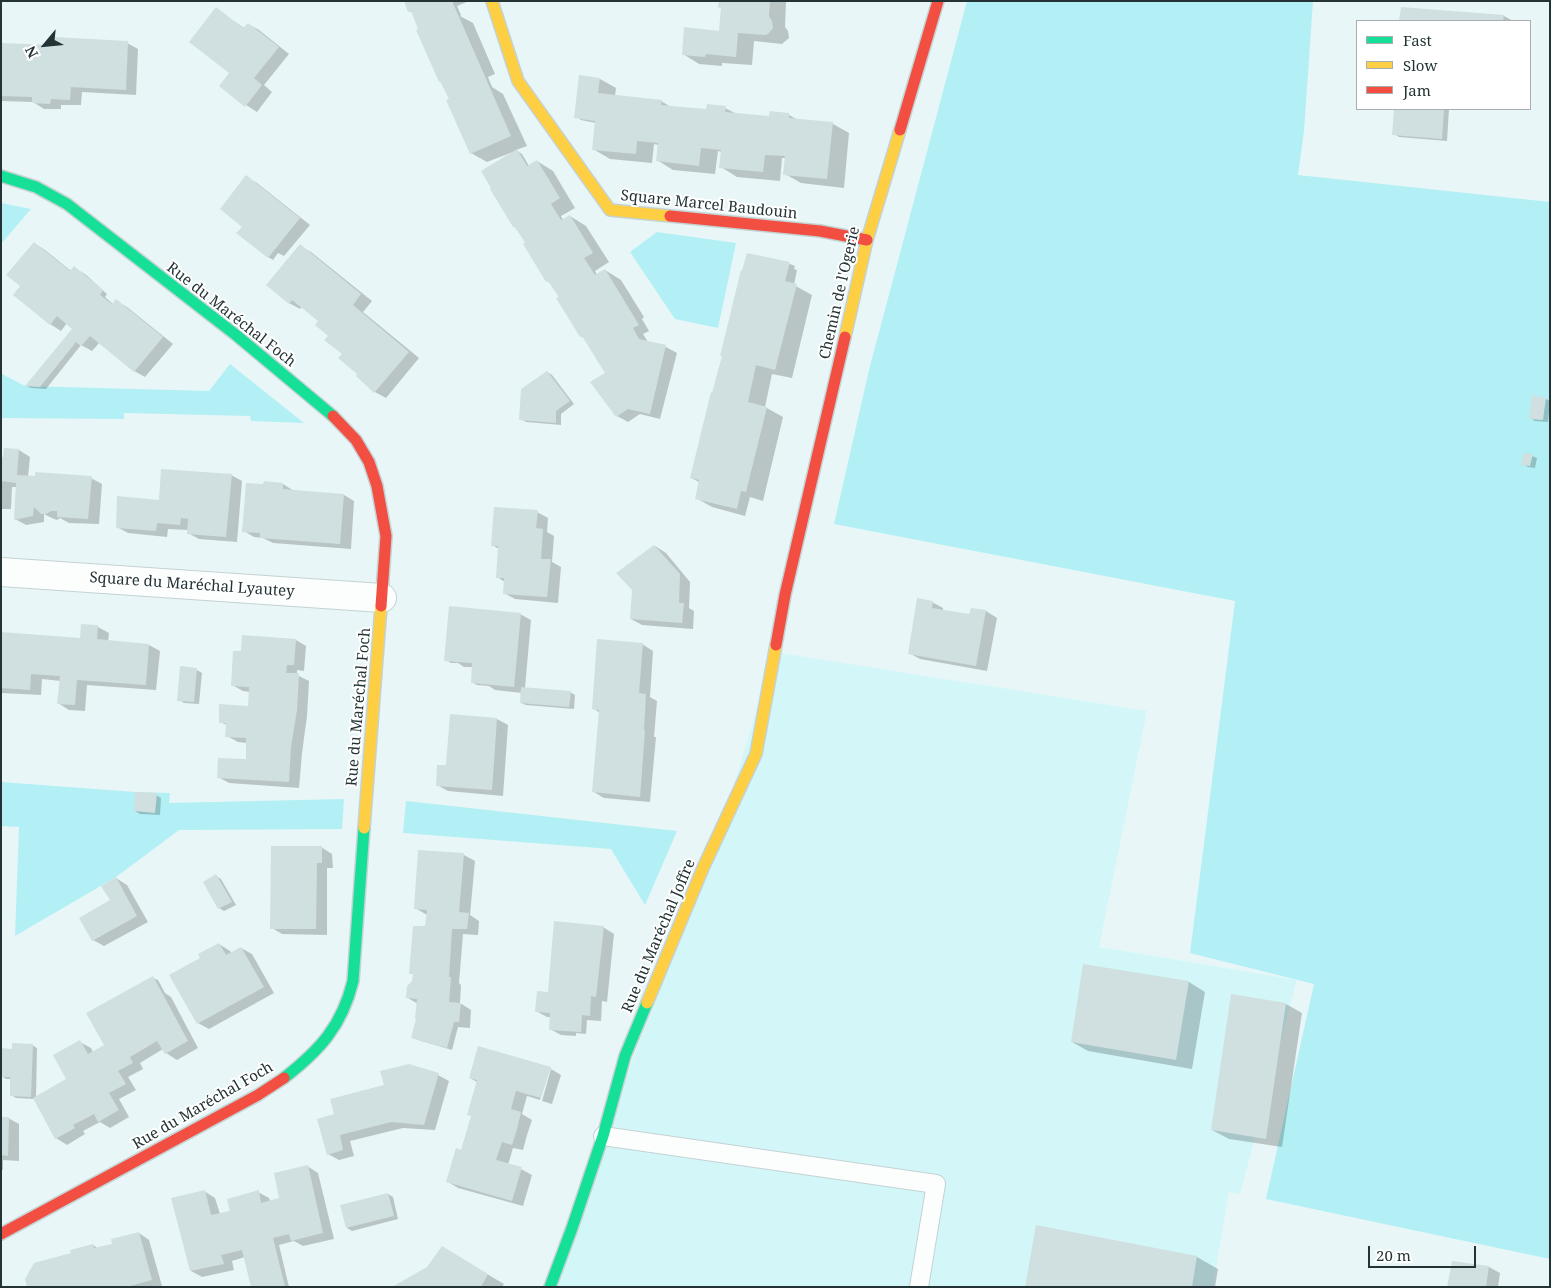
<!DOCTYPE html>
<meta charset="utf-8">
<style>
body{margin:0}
#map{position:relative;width:1551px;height:1288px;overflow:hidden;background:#e8f6f7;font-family:"Noto Serif",serif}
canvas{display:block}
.frame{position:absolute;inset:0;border:2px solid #243436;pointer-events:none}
.legend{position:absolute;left:1356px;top:20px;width:175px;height:90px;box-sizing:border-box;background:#fff;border:1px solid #a7aeaf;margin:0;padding:6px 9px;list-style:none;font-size:15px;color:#243436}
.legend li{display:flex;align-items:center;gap:10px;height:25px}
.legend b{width:25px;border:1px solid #a7aeaf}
.north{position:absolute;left:20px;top:20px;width:50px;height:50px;-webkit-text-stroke:4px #fff;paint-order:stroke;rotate:242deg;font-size:14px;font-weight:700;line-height:20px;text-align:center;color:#243436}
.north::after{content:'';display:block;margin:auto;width:18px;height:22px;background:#243436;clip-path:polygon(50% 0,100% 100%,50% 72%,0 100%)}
.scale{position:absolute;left:1368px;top:1246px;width:108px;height:22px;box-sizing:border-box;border:2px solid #243436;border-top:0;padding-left:6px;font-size:15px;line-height:18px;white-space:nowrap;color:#243436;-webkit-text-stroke:4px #fff;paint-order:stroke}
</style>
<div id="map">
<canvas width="1551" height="1288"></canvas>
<div class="frame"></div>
<ul class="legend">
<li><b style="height:6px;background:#16e098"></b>Fast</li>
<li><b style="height:6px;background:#ffcf43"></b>Slow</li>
<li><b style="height:6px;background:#f24e42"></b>Jam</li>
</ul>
<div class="north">N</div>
<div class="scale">20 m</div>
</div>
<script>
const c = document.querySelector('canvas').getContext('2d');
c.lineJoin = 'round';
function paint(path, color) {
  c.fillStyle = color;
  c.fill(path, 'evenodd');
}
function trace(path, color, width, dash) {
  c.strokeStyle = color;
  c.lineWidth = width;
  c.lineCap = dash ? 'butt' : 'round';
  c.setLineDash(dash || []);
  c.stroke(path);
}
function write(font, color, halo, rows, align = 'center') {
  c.font = font + ' "Noto Serif",serif';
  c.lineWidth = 4;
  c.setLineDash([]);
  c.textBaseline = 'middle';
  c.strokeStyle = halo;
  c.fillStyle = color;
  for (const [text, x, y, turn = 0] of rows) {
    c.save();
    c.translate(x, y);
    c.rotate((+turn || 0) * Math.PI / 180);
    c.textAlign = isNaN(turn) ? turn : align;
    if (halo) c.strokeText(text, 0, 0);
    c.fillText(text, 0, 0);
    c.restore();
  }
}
const built = new Path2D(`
 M774 652 1147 711 1099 947 1297 980 1240 1194 1229 1192 1213 1287H546L721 828Z`);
const green = new Path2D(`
 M967 1H1313L1304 131 1298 175 1550 202V1259L1266 1199 1314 984 1190 953 1235 601 834 524 869 370Z
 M1 203 31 209 1 244Z
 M657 232 736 243 718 328 675 319 630 252Z
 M230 364 304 423 251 421 250 416 124 413V419L1 418V365L2 374 25 386 209 391Z
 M1 782 135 792 170 793 169 803 344 799 342 829 179 830 116 877 15 936 19 827 1 826Z
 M406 801 677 831 645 905 611 849 403 833Z`);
const shadow = new Path2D(`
 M405 1H469L457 6 461 15 460 16 473 23 495 74 488 77 492 87 503 94 527 146 516 150 522 154 529 166 537 161 553 171 575 208 561 216 563 220 570 216 586 226 609 262 595 271 597 275 605 270 621 280 644 317 642 319 649 331 643 334 648 342 666 347 677 353 660 419 640 414 628 422 617 416 607 373 584 338 581 336 551 283 547 281 518 229 513 226V152L487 162 471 153 450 100 442 83 440 81 413 13 409 11Z
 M720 1H786L785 27 788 31 789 38 782 44 754 41 752 65 722 63V66L699 64 683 54 720 32 722 8 720 7Z
 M1402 8 1504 16 1513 21H1401Z
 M216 9 244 28 248 24 259 30 289 54 264 85 272 92 257 112 246 105 231 73Z
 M127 43 138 49 136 95 82 92 81 105H61V109H44L33 102 1 101V44L54 46Z
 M600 79 616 88 615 96 661 101 671 107 707 110 725 108 737 114 770 118 789 115 798 120 833 124 849 133 844 188 801 183 785 174 786 158H782L780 181 737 177 721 167 722 152 718 151 715 174 673 170 657 160 658 145 654 144 652 163 610 159 593 149 596 123 581 120 576 117Z
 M1396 109H1449L1447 141 1399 137 1394 134Z
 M246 177 257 183 310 225 284 256 278 253 273 260 268 257 242 229Z
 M34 243 45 250 71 271 74 268 85 274 107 294 105 297 113 304 116 301 127 307 173 344 145 377 134 371 100 342 92 351 81 345 46 389 31 388 27 386 73 328 67 323 61 331 50 324 22 286Z
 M300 246 311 252 372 301 363 312 419 358 386 398 375 392 358 373 320 321 302 306 300 309 289 303Z
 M783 262 790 264 795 266 794 269 797 270 794 285 812 295 792 378 772 374 765 407 783 417 763 501 750 497 745 516 712 507 696 498 699 482 691 478Z
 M547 372 552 375 574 404 561 414V425L526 422 521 419Z
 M1546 399 1550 401 1548 422 1535 421 1530 418Z
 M5 450H19L30 457 28 477 91 478 102 484 99 524 69 523 60 518 57 520 54 519 44 514V522L26 525 15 519 17 487H12L11 509H1V459H4Z
 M1532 456 1537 458 1535 468 1528 467 1523 464Z
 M231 475 242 481 237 542 199 539 188 533V530L168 529 167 537 128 533 117 527 160 501Z
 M283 484 294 491 344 495 354 501 351 549 273 543 263 538 254 537 244 531Z
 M537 512 548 518 547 532 554 536 552 562 561 567 558 603 515 599 504 593 505 582 497 577 499 549 492 545Z
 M655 546 666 553 690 582 689 608 694 611 693 629 642 625 631 619Z
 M932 602 943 608V611L970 616 986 611 997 618 987 671 920 659 909 653Z
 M520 614 531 620 525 688 570 692 575 695 574 709 526 705 521 703 522 693 495 690 489 686 477 685 472 682 473 667H464L458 663H451L446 660Z
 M98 627 109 633 108 642 149 645 160 651 156 690 87 685 85 711 69 710 58 703 61 681 42 679 41 695 1 693V634L81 640Z
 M296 640 306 646 304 671 297 670V675L309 681 307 716 302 753 299 788 229 783 218 777 247 761V743L238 742 227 736V725L220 722 249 708 250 692 243 691 232 685Z
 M642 644 653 651 650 697 657 701 654 737H656L650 802 604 798 594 792 600 713 593 708Z
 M197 670 202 673 199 704 184 703 179 700Z
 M497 719 508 725 503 796 448 791 437 785 447 767Z
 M156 795 161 798 160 815 140 814 135 811Z
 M321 847 332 854 333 868H327V935L282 934 272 928Z
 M419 851 464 855 475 861 470 915 479 921 478 935 463 934 459 983 461 985 460 1003 471 1010 470 1028 458 1027 452 1050 418 1040 413 1037 418 1019V1004L408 998 414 981V975L411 973 426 928 427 915 415 908Z
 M216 876 221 879 236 905 224 911 219 908 204 882Z
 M116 878 127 885 148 922 104 946 93 940 111 901Z
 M603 927 614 934 607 1002 602 1001 601 1021 587 1020 586 1034 576 1033V1036L561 1035 550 1029 551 1017H547L536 1011Z
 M219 944 230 951 232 953 241 948 252 954 274 993 209 1029 198 1023Z
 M1084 965 1189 982 1205 992 1192 1069 1088 1051 1072 1042Z
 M153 978 158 980 165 993 171 997 198 1048 177 1060 166 1053 163 1049 140 1063 143 1069 128 1077 136 1090 119 1099 129 1117 110 1128 100 1122 83 1131 85 1134 67 1145 56 1138 34 1099 16 1098 11 1095V1079H6L1 1076 13 1050 32 1045 37 1048 36 1098 68 1080 80 1042 91 1048 93 1052 106 1045Z
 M1286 1004 1302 1013 1282 1147 1229 1139 1212 1130Z
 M550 1068 551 1069H549L540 1100 527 1096 522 1114 532 1120 527 1135 523 1150 513 1148 508 1165 521 1169 532 1175 523 1206 458 1188 448 1182 462 1151 472 1116 477 1082 470 1078Z
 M551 1069 561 1075 552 1104 542 1101Z
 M438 1075 449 1081 435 1130 403 1128 350 1141 354 1156 339 1160 328 1154 335 1115Z
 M1 1118H8L19 1124V1161L3 1160V1170H1Z
 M307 1166 318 1173 334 1239 303 1246 294 1241 279 1245 289 1287H252L245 1257 232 1261 234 1270 202 1277 191 1271 204 1191 215 1198 220 1214 231 1211 258 1192 269 1198 270 1201 281 1198Z
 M388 1194 393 1197 398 1219 352 1231 347 1228Z
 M1037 1227 1197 1257 1218 1269 1215 1287H1027Z
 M139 1233 149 1240 162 1286 28 1287 72 1254 93 1245 99 1249 114 1245Z
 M458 1257 504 1284 502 1287H394Z
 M1453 1262 1489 1267 1500 1273 1498 1287H1449Z`);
const building = new Path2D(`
 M404 1H452L511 136 470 154 446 100 449 99 440 81 439 82 416 30 418 29 411 11 408 12Z
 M719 1H770L769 16 772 21 773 28 768 34 765 35 738 33 736 57 706 54 705 57 682 55 684 27 719 31 721 7 718 8Z
 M216 7 243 28 248 23 279 47 254 78 262 85 245 107 219 86 229 73 189 42Z
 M1401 7 1504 15 1503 21H1399Z
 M53 37 128 41 126 90 71 87 70 100 51 99 50 104 32 103V97L1 96V43L53 45Z
 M579 75 600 78 598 93 662 100 661 105 706 109 707 104 726 106 725 112 769 116 770 111 789 113V118L833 122 827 179 783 175 785 156 765 155 763 172 719 168 721 150 701 148 699 166 656 161 658 143 637 141 636 154 592 150 595 121 574 118Z
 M1394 109H1444L1442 139 1392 135Z
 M517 149 527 166 537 160 560 198 551 204 561 220 570 215 593 253 584 258 595 275 605 269 639 325 633 328 639 339 666 345 650 414 628 409 616 417 590 382 605 373 582 336 580 337 556 298 559 297 548 281 546 282 523 244 525 242 514 226 513 227 490 189 491 188 481 171Z
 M246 175 300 218 268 258 236 233 242 227 220 209Z
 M34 242 70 271 74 266 103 290 100 295 112 304 116 299 163 337 134 372 90 336 81 346 76 342 40 387 25 386 72 329 57 316 50 325 13 295 20 286 6 275Z
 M300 244 361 294 353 305 409 352 374 393 356 376 357 374 338 358 342 354 324 340 328 336 315 325 318 321 292 300 289 304 266 285Z
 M747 253 790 262 785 281 797 284 775 370 756 365 748 402 767 407 746 492 741 491 737 509 695 499 699 480 690 478 711 392 712 393 722 356H720L741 270 742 271Z
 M547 371 570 401 556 411V423L519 420 521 389Z
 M1532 395 1546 398 1543 420 1529 419Z
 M4 448 19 449 17 475 35 476V472L92 476 88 519 57 517V511H51L46 514H41L34 507 33 516 14 520 16 483 1 481V457H3Z
 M1523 453 1533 454 1530 466 1521 465Z
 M161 469 232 474 226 537 187 534 188 519 181 518 180 525 157 523 156 531 116 528 117 496 159 500Z
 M264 481 283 483V489L344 494 340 544 260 538V533L242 532 246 483 263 484Z
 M494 507 538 510 536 528 543 529 541 559H551L547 597 503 594 504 578H496L498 546H491Z
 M654 545 680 574 679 603H684L682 623 630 619 632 590 616 573Z
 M917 598 933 601 932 608 969 614 971 608 986 610 976 666 908 654Z
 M449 606 521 613 514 687 471 683 472 663 444 661Z
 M81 624 98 625 97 639 149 644 146 685 77 680 75 705 57 704 60 676 31 674 30 690 1 688V632L80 638Z
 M242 635 296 639 294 665H287L286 673H299L297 710 291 747 289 782 217 778 218 758 246 759V738L225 737 226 723H219V704L248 706 249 687 231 686 233 651H241Z
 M597 639 643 643 639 693 646 694 644 730H645L640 797 592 792 599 710 592 709Z
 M180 666 197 668 194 702 177 701Z
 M521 687 571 691 569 707 520 703Z
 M450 714 497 718 492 790 436 786 437 765H446Z
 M135 792 157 793 155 813 134 811Z
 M271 846H322V863H317L316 929H270Z
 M418 850 464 853 459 912 469 913 467 929H452L449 977H451L449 1002 461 1003 459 1022H454L447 1048 411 1038 416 1019H415L417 999 406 998 407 986 412 981 413 974H409L413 926H425L427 910 414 909Z
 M216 874 232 902 218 909 203 882Z
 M116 877 137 916 92 941 79 918 110 900 101 886Z
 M554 921 604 926 596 997 591 996 590 1016 582 1015 581 1032 549 1030 550 1013 535 1012 537 991 548 992Z
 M219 943 226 955 241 947 264 987 197 1024 169 975 200 958 198 954Z
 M1083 964 1189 981 1176 1060 1071 1042Z
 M153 976 188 1041 165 1054 157 1041 130 1057 133 1063 118 1071 126 1084 109 1093 119 1110 98 1122 94 1114 73 1125 75 1128 55 1139 33 1098 66 1079 53 1055 80 1040 88 1054 104 1045 86 1013Z
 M1231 994 1286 1003 1266 1139 1211 1130Z
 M12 1043 33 1044 31 1097 10 1096V1077H1V1048L12 1049Z
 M478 1046 551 1067 541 1098 516 1091 511 1109 521 1112 517 1129 512 1145 502 1142 496 1160 522 1167 512 1201 446 1182 456 1148 461 1150 471 1116 467 1115 477 1080 469 1078Z
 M409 1064 439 1073 424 1125 391 1122 340 1135 343 1150 327 1155 317 1119 334 1114 330 1099 384 1085 380 1071Z
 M1 1117H9L8 1156 1 1155Z
 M308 1165 323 1233 291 1241 289 1234 273 1238 285 1287H251L242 1250 221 1255 224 1264 190 1271 171 1198 205 1190 211 1215 230 1211 227 1199 259 1190 261 1203 279 1198 274 1173Z
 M388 1193 394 1216 346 1228 340 1205Z
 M1036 1225 1197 1256 1192 1287H1025Z
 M139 1232 152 1280 126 1287H79V1286L74 1287H27L25 1279 34 1263 71 1253 70 1250 93 1244 94 1248 112 1244 111 1239Z
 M442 1246 488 1274 481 1287H392L427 1267Z
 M1452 1261 1489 1266 1486 1287H1447Z`);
const lane = new Path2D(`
 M603 1136 936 1184 919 1287`);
const street = new Path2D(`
 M1 572 382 598`);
const fast = new Path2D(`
 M1 176 36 187 67 204 236 335 333 416
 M284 1078C320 1050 342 1026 353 981L364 828
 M550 1287 572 1228 603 1136 625 1056 647 1003`);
const slow = new Path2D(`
 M492 1 518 81 610 210 670 216
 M845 337 867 240 900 130
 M364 828 381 606
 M647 1003 703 868 756 754 776 645`);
const jam = new Path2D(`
 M900 130 938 1
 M670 216 820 231 867 240
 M333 416 356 440 369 462 377 486 386 536 381 606
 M776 645 785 595 845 337
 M1 1234 258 1095 284 1078`);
const streetNames = [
 ["Square Marcel Baudouin",709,205,6],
 ["Chemin de l'Ogerie",840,293,-77],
 ["Rue du Maréchal Foch",231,315,38],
 ["Square du Maréchal Lyautey",192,585,4],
 ["Rue du Maréchal Foch",359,707,-85],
 ["Rue du Maréchal Joffre",659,936,-67],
 ["Rue du Maréchal Foch",203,1106,-30]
];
paint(built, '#d3f7f9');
paint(green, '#b2f0f5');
paint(shadow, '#0003');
paint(building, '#d0dfdf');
trace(lane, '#c4d2d3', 20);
trace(street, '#c4d2d3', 30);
trace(fast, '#c4d2d3', 14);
trace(slow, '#c4d2d3', 14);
trace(jam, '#c4d2d3', 14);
trace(lane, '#fcfefe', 18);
trace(street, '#fcfefe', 28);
trace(fast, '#16e098', 11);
trace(slow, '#ffcf43', 11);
trace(jam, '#f24e42', 11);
write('15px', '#243436', '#fff', streetNames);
</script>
